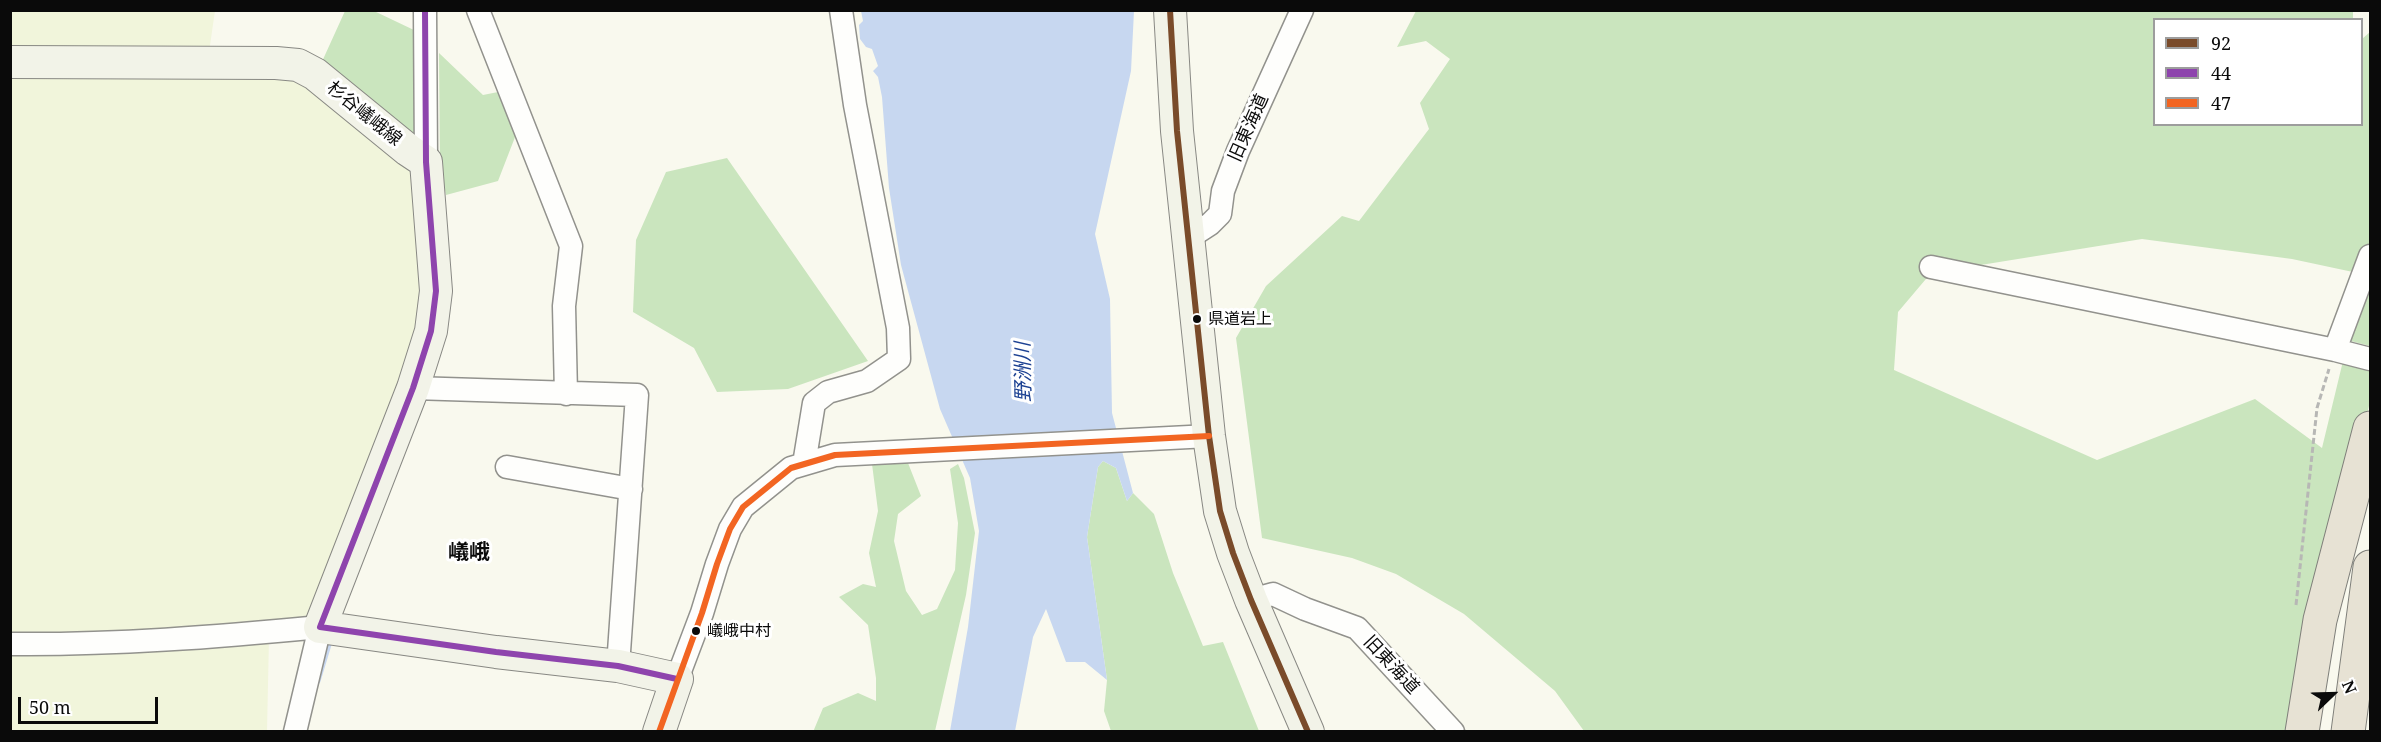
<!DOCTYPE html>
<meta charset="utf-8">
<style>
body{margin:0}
#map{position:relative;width:2381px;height:742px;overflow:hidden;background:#f9f9ee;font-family:"Noto Serif",serif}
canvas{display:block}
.frame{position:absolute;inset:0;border:12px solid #0a0a0a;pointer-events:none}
.legend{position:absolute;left:2153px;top:18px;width:210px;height:108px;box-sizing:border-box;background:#fff;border:2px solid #9d9d9d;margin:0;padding:8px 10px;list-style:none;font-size:18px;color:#0a0a0a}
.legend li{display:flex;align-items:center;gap:12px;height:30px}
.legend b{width:30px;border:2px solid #9d9d9d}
.north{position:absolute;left:2303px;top:664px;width:60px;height:60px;-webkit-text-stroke:4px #fff;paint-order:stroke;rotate:67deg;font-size:16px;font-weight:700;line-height:24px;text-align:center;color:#0a0a0a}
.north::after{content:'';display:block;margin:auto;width:21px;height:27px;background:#0a0a0a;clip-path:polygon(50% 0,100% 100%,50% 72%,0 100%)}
.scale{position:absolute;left:18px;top:697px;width:140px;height:27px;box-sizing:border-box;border:3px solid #0a0a0a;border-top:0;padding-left:8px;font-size:18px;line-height:21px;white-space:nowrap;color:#0a0a0a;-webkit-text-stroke:4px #fff;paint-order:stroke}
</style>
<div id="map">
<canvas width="2381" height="742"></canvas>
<div class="frame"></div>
<ul class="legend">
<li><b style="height:8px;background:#7a4b2a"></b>92</li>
<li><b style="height:8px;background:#8e44ad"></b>44</li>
<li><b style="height:8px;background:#f26522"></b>47</li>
</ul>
<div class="north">N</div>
<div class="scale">50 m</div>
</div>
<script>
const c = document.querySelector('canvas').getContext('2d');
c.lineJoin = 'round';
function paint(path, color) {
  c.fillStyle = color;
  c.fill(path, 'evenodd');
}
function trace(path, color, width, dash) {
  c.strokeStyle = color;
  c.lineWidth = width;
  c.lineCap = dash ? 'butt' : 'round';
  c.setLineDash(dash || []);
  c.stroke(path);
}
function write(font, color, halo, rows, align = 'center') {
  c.font = font + ' "Noto Serif","Noto Sans JP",serif';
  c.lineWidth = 6;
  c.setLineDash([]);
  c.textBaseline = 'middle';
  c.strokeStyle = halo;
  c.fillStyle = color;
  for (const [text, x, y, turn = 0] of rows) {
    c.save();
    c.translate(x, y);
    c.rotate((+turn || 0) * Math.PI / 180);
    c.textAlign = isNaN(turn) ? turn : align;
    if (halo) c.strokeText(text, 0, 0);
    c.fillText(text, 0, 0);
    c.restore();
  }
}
const farmland = new Path2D(`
 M11 11H215L209 52H11Z
 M10 69 287 70 417 174 430 299 321 609 305 618 201 630 11 633Z
 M269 638 267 731H11L10 652Z`);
const forest = new Path2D(`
 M345 11H374L416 31V140L320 66Z
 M1416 11H2353V20H2154V124H2362V39L2370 32V346L2351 341 2367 275 2292 259 2142 239 1931 273 1898 312 1894 370 2097 460 2255 399 2322 448 2343 361 2370 370V402L2316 616 2292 731H1584L1555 691 1464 614 1396 574 1352 558 1262 538 1236 338 1266 286 1342 216 1359 221 1429 129 1420 103 1450 59 1426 41 1397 47Z
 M439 53 483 95 503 91 517 132 498 181 446 195 440 165Z
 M727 158 868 361 788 389 717 392 694 348 633 312 636 240 666 172Z
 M1103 461 1116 468 1127 501 1133 493 1154 514 1173 573 1203 646 1223 642 1259 731H1111L1104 711 1107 680 1087 537 1098 467Z
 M908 463 921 496 898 514 894 541 906 591 922 615 937 609 955 570 958 523 950 469 958 464 964 478 975 533 966 595 935 731 813 732 823 708 858 693 876 701V678L868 625 839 597 863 584 876 587 869 553 878 511 872 464Z`);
const water = new Path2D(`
 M861 11H1134L1131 71 1095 234 1110 299 1112 413 1133 493 1127 501 1116 468 1103 461 1098 467 1087 537 1107 680 1085 662H1066L1046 609 1033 637 1015 731H950L968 627 979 531 970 478 940 409 901 265 889 188 882 97 878 77 873 71 878 66 872 49 866 47 860 39 859 25 863 21Z`);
const stream = new Path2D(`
 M318 681 331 638`);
const path = new Path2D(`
 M2296 605 2317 408 2329 369`);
const street = new Path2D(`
 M425 10 426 162
 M478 10 571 246 564 306 566 394
 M1190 237 1210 224 1220 214 1223 191 1238 151 1302 10
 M1931 267 2335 350 2370 359
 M2335 350 2370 256
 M413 388 637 395 618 666
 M804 464 814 403 828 392 867 381 899 359 898 328 855 105 841 10
 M507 467 631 489
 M1251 600 1273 594 1305 609 1357 628 1453 732
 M10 644C114 645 217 637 320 627L295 732
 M677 679 702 613 717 564 730 529 743 507 791 468 835 455 1209 436`);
const secondary = new Path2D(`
 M1170 10 1177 131 1209 436 1220 511 1233 553 1251 600 1308 732
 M10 62 276 63 298 65 315 74 408 150 426 162 436 291 431 331 413 388 320 627 496 652 618 666 677 679 659 732`);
const highway = new Path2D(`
 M2302 732 2320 620 2370 428
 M2348 732 2370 567`);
const bus1 = new Path2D(`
 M1170 10 1177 131 1209 436 1220 511 1233 553 1251 600 1308 732`);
const bus2 = new Path2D(`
 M425 10 426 162 436 291 431 331 413 388 320 627 496 652 618 666 677 679`);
const bus3 = new Path2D(`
 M659 732 702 613 717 564 730 529 743 507 791 468 835 455 1209 436`);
const markers = [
 [1197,319,5,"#0a0a0a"],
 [696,631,5,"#0a0a0a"]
];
const busNames = [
 ["県道岩上",1208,319],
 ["嶬峨中村",707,631]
];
const streetNames = [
 ["杉谷嶬峨線",364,114,39],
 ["旧東海道",1249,128,-66],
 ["旧東海道",1391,665,47]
];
const waterNames = [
 ["野洲川",1024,372,-91]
];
const quarterNames = [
 ["嶬峨",469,553]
];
paint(farmland, '#f1f5db');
paint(forest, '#cae5be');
paint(water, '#c7d7f0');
trace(stream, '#c7d7f0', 5);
trace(street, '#92928d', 25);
trace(secondary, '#888883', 34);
trace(highway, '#7f7f7a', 35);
trace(path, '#b7b7b5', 3, [6, 3]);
trace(street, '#fefefc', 22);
trace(secondary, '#f2f3e8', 32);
trace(highway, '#e7e2d4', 33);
trace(bus1, '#7a4b2a', 6);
trace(bus2, '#8e44ad', 6);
trace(bus3, '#f26522', 6);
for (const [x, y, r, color] of markers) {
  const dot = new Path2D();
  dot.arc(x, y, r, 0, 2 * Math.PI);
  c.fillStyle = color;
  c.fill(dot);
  trace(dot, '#fff', 2);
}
write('16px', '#0a0a0a', '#fff', busNames, 'left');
write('18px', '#0a0a0a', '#fff', streetNames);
write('italic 20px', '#1d4293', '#fff', waterNames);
write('bold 21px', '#0a0a0a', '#fff', quarterNames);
</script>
